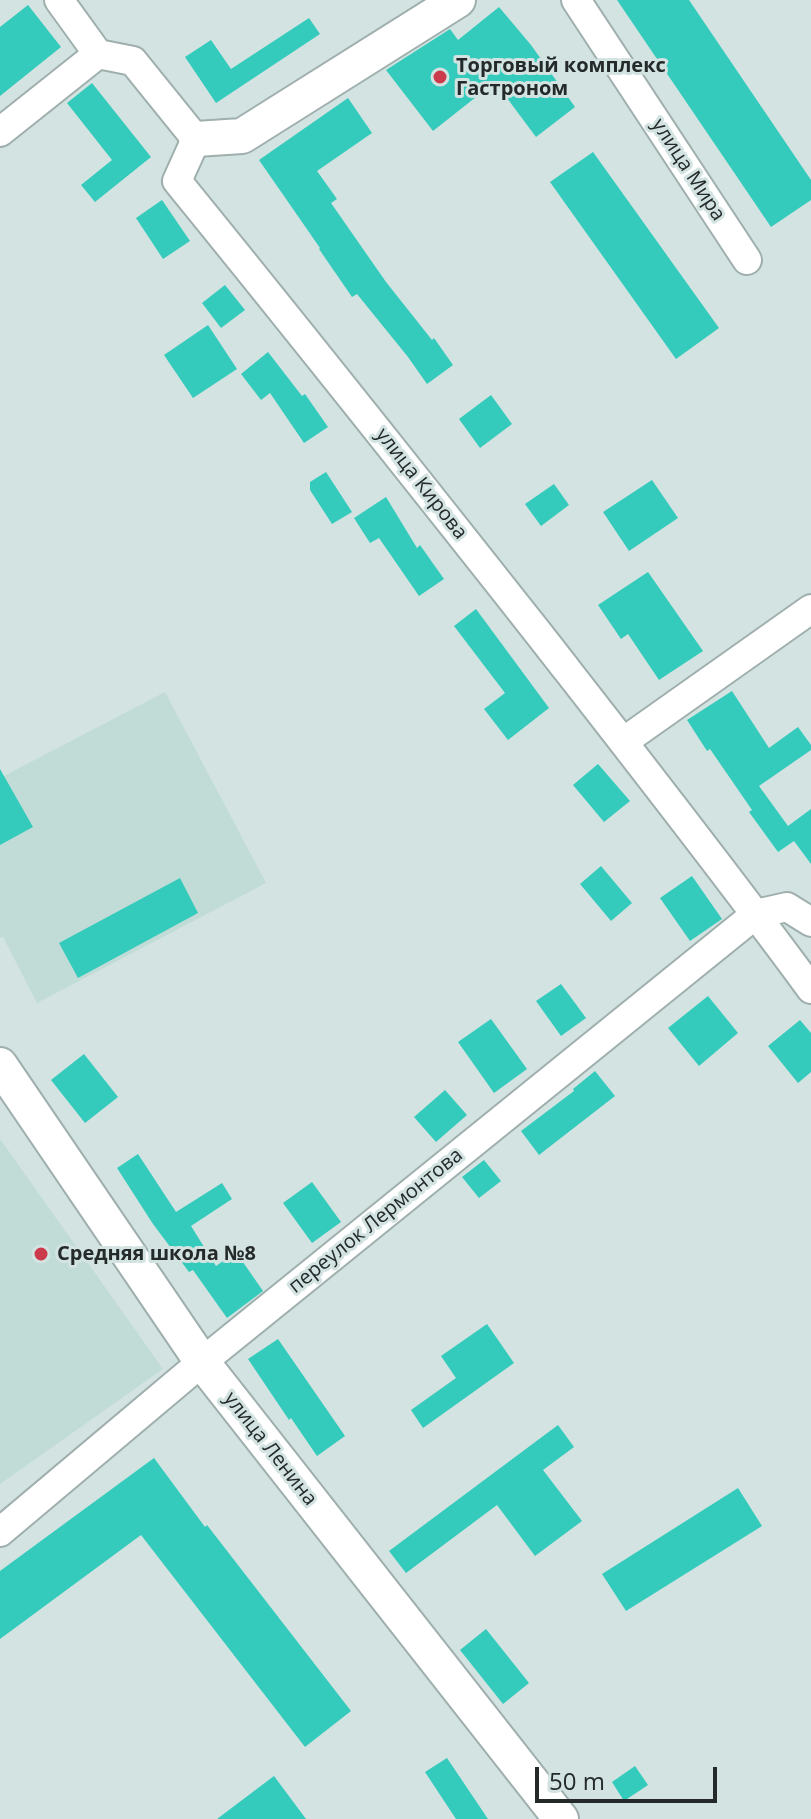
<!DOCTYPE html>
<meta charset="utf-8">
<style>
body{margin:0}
#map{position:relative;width:811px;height:1819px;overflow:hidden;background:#d2e3e1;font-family:"Open Sans",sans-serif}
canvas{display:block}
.scale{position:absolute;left:535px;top:1767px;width:182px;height:36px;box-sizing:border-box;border:4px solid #232a29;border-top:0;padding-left:10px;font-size:24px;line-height:28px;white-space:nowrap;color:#232a29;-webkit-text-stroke:6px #d2e3e1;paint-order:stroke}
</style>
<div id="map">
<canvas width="811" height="1819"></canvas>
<div class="scale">50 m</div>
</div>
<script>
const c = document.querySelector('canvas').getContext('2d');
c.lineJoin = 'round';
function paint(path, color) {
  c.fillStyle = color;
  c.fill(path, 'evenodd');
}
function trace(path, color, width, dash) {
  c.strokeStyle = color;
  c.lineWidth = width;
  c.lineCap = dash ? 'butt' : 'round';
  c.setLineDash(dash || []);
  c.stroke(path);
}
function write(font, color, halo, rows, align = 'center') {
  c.font = font + ' "Open Sans",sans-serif';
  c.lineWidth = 6;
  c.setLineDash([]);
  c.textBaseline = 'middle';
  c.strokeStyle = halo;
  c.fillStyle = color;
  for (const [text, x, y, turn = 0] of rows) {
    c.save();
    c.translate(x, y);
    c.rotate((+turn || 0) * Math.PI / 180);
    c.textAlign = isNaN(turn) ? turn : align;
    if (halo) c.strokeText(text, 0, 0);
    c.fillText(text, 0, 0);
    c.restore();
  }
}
const built = new Path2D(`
 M165 692 266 883 37 1003 3 937 0 938V778Z
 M0 1139 163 1369 0 1484Z`);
const building = new Path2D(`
 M617 0H689L811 180V200L771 227Z
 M28 5 61 47 0 96V27Z
 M499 7 531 45 575 107 536 137 495 82 433 131 386 70 450 29 458 40Z
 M309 18 320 34 216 103 185 57 211 40 231 69Z
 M92 83 151 157 95 202 81 185 112 160 67 103Z
 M348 98 372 133 317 171 337 199 331 203 386 282 432 340 434 338 453 365 427 384 408 357 357 294 352 297 319 249 320 248 259 160Z
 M593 152 719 328 676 359 550 182Z
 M162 200 190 241 163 259 136 218Z
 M225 285 245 310 221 328 202 303Z
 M208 325 237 369 193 398 164 355Z
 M268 352 302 396 305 394 328 427 304 443 270 393 261 400 241 374Z
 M491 395 512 424 480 448 459 419Z
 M326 472 352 512 332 524 310 490V482Z
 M652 480 678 518 629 551 603 512Z
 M554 484 569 505 541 526 525 504Z
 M386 497 417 548 420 545 444 579 419 596 379 538 370 543 354 518Z
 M648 572 703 651 659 680 628 634 621 639 598 605Z
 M476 609 549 708 508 740 484 709 505 693 454 626Z
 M732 691 769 748 798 727 811 745V750L759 786 788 826 811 809V864L794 841 778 852 749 812 752 810 710 749 707 751 687 720Z
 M598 764 630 801 604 822 573 785Z
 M0 769 33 827 0 845Z
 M601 866 632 903 611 921 580 884Z
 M692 876 722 919 690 941 660 898Z
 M180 878 198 913 78 978 59 943Z
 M561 984 586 1018 561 1036 536 1001Z
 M708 996 738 1033 699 1066 668 1028Z
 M491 1019 527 1069 494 1093 458 1042Z
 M800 1020 811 1033V1072L798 1083 768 1046Z
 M84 1054 118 1097 85 1123 51 1080Z
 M595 1071 615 1096 539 1155 521 1131 574 1091 573 1089Z
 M445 1090 467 1115 436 1142 414 1117Z
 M138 1154 176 1212 222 1183 232 1199 191 1226 216 1266 236 1252 263 1291 227 1318 193 1270 189 1272 153 1224 117 1168Z
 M484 1160 501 1181 479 1198 462 1177Z
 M312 1182 341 1222 312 1243 283 1203Z
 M487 1324 514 1363 423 1428 411 1410 456 1378 441 1356Z
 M278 1339 345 1436 317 1456 291 1418 289 1420 248 1359Z
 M558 1425 574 1447 543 1470 582 1521 535 1556 497 1505 406 1573 389 1551Z
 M154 1458 205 1527 207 1525 351 1711 305 1747 141 1535 0 1639V1571Z
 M738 1488 762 1526 626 1611 602 1574Z
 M486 1629 529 1683 503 1704 460 1650Z
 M447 1758 488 1819H456L425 1772Z
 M635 1766 648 1785 624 1801 612 1782Z
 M274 1776 306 1819H217Z`);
const minor = new Path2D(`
 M59 0 98 54 133 61 196 139 177 181C299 331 419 482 539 634 631 752 723 869 811 989
 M576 0 747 260
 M0 132 98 54
 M623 742 811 609
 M0 1532 202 1362 756 914 787 907 811 922`);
const tertiary = new Path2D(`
 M196 139 242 136 458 0
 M0 1065 202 1362 561 1819`);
const markers = [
 [440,77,8,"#cb3b4c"],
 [41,1254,8,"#cb3b4c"]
];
const poiNames = [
 ["Торговый комплекс",456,66],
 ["Гастроном",456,89],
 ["Средняя школа №8",57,1254]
];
const streetNames = [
 ["улица Мира",688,170,57],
 ["улица Кирова",421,484,52],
 ["переулок Лермонтова",376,1221,-39],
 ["улица Ленина",270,1449,52]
];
paint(built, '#c1dcd7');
paint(building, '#34cbbc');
trace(minor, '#9fafad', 32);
trace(tertiary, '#9fafad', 38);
trace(minor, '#fff', 28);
trace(tertiary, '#fff', 34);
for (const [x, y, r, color] of markers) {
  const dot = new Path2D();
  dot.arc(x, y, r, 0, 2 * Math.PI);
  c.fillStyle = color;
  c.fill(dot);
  trace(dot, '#d2e3e1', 3);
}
write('bold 20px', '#232a29', '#d2e3e1', poiNames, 'left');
write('20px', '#232a29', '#d2e3e1', streetNames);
</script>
